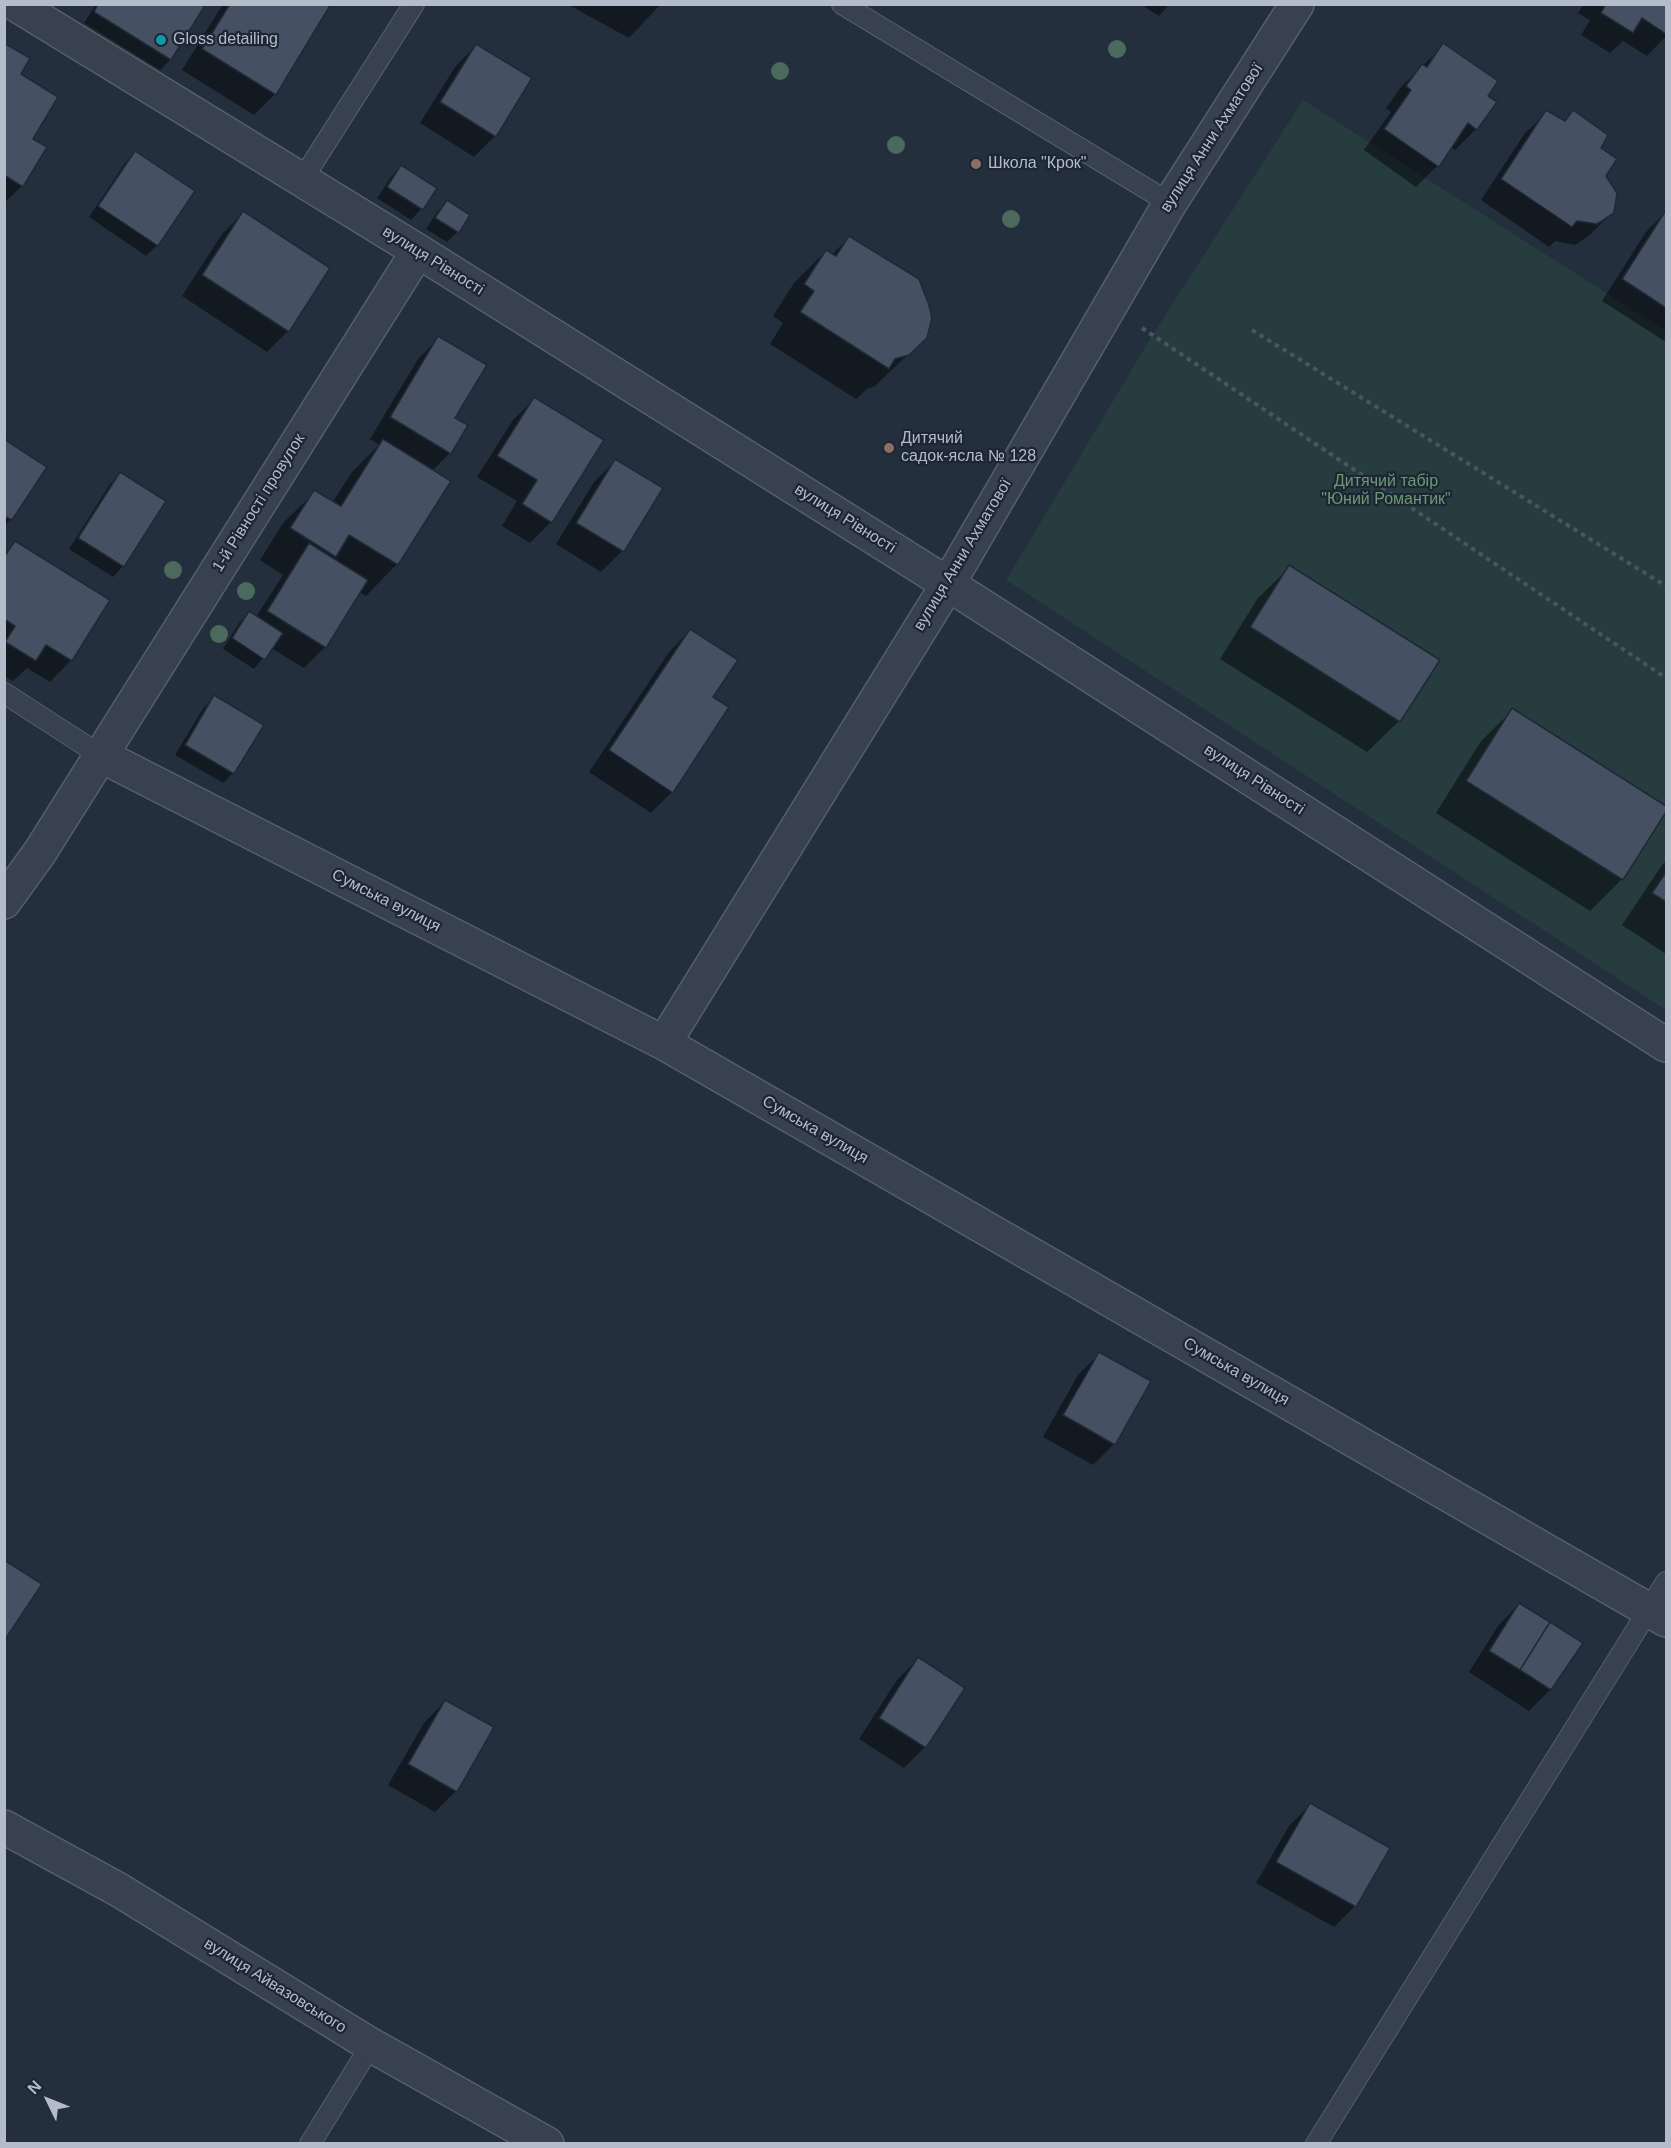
<!DOCTYPE html>
<meta charset="utf-8">
<style>
body{margin:0}
#map{position:relative;width:1671px;height:2148px;overflow:hidden;background:#242f3e;font-family:Arial,sans-serif}
canvas{display:block}
.frame{position:absolute;inset:0;border:6px solid #b4bcc9;pointer-events:none}
.north{position:absolute;left:18px;top:2070px;width:60px;height:60px;-webkit-text-stroke:4px #1d2633;paint-order:stroke;rotate:313deg;font-size:16px;font-weight:700;line-height:24px;text-align:center;color:#b4bcc9}
.north::after{content:'';display:block;margin:auto;width:21px;height:27px;background:#b4bcc9;clip-path:polygon(50% 0,100% 100%,50% 72%,0 100%)}
</style>
<div id="map">
<canvas width="1671" height="2148"></canvas>
<div class="frame"></div>
<div class="north">N</div>
</div>
<script>
const c = document.querySelector('canvas').getContext('2d');
c.lineJoin = 'round';
function paint(path, color) {
  c.fillStyle = color;
  c.fill(path, 'evenodd');
}
function trace(path, color, width, dash) {
  c.strokeStyle = color;
  c.lineWidth = width;
  c.lineCap = dash ? 'butt' : 'round';
  c.setLineDash(dash || []);
  c.stroke(path);
}
function write(font, color, halo, rows, align = 'center') {
  c.font = font + ' Arial,sans-serif';
  c.lineWidth = 4.5;
  c.setLineDash([]);
  c.textBaseline = 'middle';
  c.strokeStyle = halo;
  c.fillStyle = color;
  for (const [text, x, y, turn = 0] of rows) {
    c.save();
    c.translate(x, y);
    c.rotate((+turn || 0) * Math.PI / 180);
    c.textAlign = isNaN(turn) ? turn : align;
    if (halo) c.strokeText(text, 0, 0);
    c.fillText(text, 0, 0);
    c.restore();
  }
}
const green = new Path2D(`
 M1303 100 1666 331V1010L1006 580 1152 336Z`);
const shadow = new Path2D(`
 M96 4H197L202 7 170 60 160 70 84 23Z
 M223 4 329 5 275 94 254 115 182 70Z
 M567 4H661L629 38Z
 M1140 4H1170L1159 16Z
 M1584 4H1666V36L1647 56 1623 41 1610 53 1581 35 1590 20 1578 13Z
 M4 44 19 75 31 139 22 186 4 203Z
 M476 45 495 136 474 157 420 123 455 67Z
 M1444 45 1486 96 1476 129 1455 150 1451 147 1437 166 1416 187 1364 150 1391 112 1386 108 1401 87Z
 M1547 112 1563 122 1573 112 1599 148 1612 212 1591 234 1575 245 1555 241 1549 247 1481 200 1525 133Z
 M135 152 193 191 157 245 146 256 89 217 125 163Z
 M401 167 435 188 421 209 411 220 377 198 391 177Z
 M447 202 457 232 447 242 426 229 437 212Z
 M1666 212V342L1602 301 1646 232Z
 M243 213 288 331 267 352 182 296 222 234Z
 M849 237 925 338 875 386 867 389 856 399 770 344 783 323 773 316 794 283 826 251 832 255Z
 M439 338 453 419 466 426 450 453 432 471 397 564 366 596 359 592 325 647 304 668 271 648 254 669 223 649 239 623 250 613 256 617 283 575 260 560 283 523 315 492 332 503 352 472 379 445 370 439 418 359Z
 M534 399 551 522 530 543 502 526 517 501 477 477 513 420Z
 M4 441 45 468 11 519 4 526Z
 M615 461 622 551 601 572 556 544 594 482Z
 M120 474 123 566 113 577 69 549 110 484Z
 M15 543 71 660 50 682 27 668 13 681 4 676V554Z
 M1290 567 1399 721 1367 752 1220 659 1258 598Z
 M690 630 711 697 672 792 651 813 589 772 669 652Z
 M215 697 233 773 223 783 175 755 204 707Z
 M1513 710 1666 808 1622 879 1590 911 1436 813 1481 741Z
 M1666 861V954L1622 925 1660 868Z
 M1099 1354 1114 1444 1093 1465 1043 1437 1078 1375Z
 M1519 1604 1581 1644 1550 1690 1529 1711 1469 1672 1498 1626Z
 M918 1659 925 1747 904 1768 859 1739 897 1680Z
 M445 1701 456 1791 435 1812 388 1785 424 1723Z
 M1310 1805 1355 1906 1334 1927 1256 1883 1289 1826Z`);
const building = new Path2D(`
 M98 4H200L204 7 171 60 94 12Z
 M230 4H331L276 95 202 49Z
 M1606 4H1666V34L1642 18 1633 33 1601 13Z
 M4 43 30 58 21 74 58 97 33 139 47 147 23 187 4 175Z
 M1443 43 1498 81 1488 96 1497 102 1477 130 1468 123 1439 167 1384 129 1411 90 1406 86 1422 64 1427 67Z
 M476 44 532 78 496 137 440 102Z
 M1546 110 1565 121 1573 110 1608 135 1601 148 1617 159 1606 176 1617 193 1614 213 1597 224 1577 221 1572 227 1501 179Z
 M135 151 195 191 158 246 98 206Z
 M401 165 437 188 423 210 387 187Z
 M447 200 470 215 459 233 435 218Z
 M1666 210V308L1622 279Z
 M243 211 330 268 289 332 202 275Z
 M849 236 919 279 929 305 932 318 927 338 909 355 895 359 889 369 800 312 814 291 804 284 826 250 836 256Z
 M438 336 487 365 455 418 468 425 451 454 390 417Z
 M534 397 604 440 552 523 522 504 537 480 497 456Z
 M4 439 47 467 12 520 4 516Z
 M383 439 451 481 398 565 349 535 336 557 290 528 314 490 341 506Z
 M615 459 663 488 624 552 576 523Z
 M120 472 166 501 124 567 78 538Z
 M15 541 110 600 72 661 46 645 36 661 5 642 15 626 4 619V557Z
 M309 543 368 580 326 648 267 611Z
 M1289 565 1440 660 1400 722 1250 627Z
 M249 611 283 633 265 660 232 638Z
 M690 629 738 660 713 697 729 707 673 793 609 750Z
 M214 695 264 725 234 774 185 745Z
 M1512 708 1666 806V812L1623 880 1466 781Z
 M1666 872V902L1652 893Z
 M1099 1352 1151 1381 1115 1445 1063 1415Z
 M4 1560 42 1584 4 1641Z
 M1519 1603 1550 1622 1520 1670 1489 1651Z
 M1550 1622 1583 1643 1551 1690 1520 1670Z
 M918 1657 965 1688 926 1748 879 1718Z
 M445 1700 494 1727 457 1792 408 1764Z
 M1310 1803 1390 1848 1356 1907 1276 1862Z`);
const path = new Path2D(`
 M1142 328 1666 678
 M1252 330 1666 586`);
const lane = new Path2D(`
 M842 4 1170 203
 M302 180 414 4
 M4 693 100 755
 M310 2144 371 2045
 M1316 2144 1666 1582`);
const street = new Path2D(`
 M15 4 418 251 948 584 1666 1045
 M100 755 664 1043 1666 1620
 M4 902 40 852 418 251
 M664 1043 948 584 1170 203 1297 4
 M4 1827 119 1890 371 2045 547 2144`);
const trees = [
 [1117,49],
 [780,71],
 [896,145],
 [1011,219],
 [173,570],
 [246,591],
 [219,634]
];
const markers = [
 [161,40,6,"#0f9aa8"],
 [976,164,6,"#8d6e63"],
 [889,448,6,"#8d6e63"]
];
const poiNames = [
 ["Gloss detailing",173,40],
 ["Школа \"Крок\"",988,164],
 ["Дитячий",901,439],
 ["садок-ясла № 128",901,457]
];
const streetNames = [
 ["вулиця Анни Ахматової",1212,138,-57],
 ["вулиця Рівності",433,261,32],
 ["1-й Рівності провулок",259,503,-58],
 ["вулиця Рівності",845,519,32],
 ["вулиця Анни Ахматової",963,555,-59],
 ["вулиця Рівності",1254,780,33],
 ["Сумська вулиця",386,901,27],
 ["Сумська вулиця",815,1130,30],
 ["Сумська вулиця",1236,1372,30],
 ["вулиця Айвазовського",275,1986,32]
];
const parkNames = [
 ["Дитячий табір",1386,482],
 ["\"Юний Романтик\"",1386,500]
];
paint(green, '#263c3f');
paint(shadow, '#0007');
paint(building, '#455162');
trace(building, '#1f2835', 1.5);
trace(lane, '#565f6c', 22);
trace(street, '#565f6c', 36);
trace(path, '#44595c', 4, [4.5, 4.5]);
trace(lane, '#38414e', 20);
trace(street, '#38414e', 33);
c.fillStyle = '#4b6a5d';
for (const [x, y] of trees) {
  c.beginPath();
  c.arc(x, y, 9, 0, 2 * Math.PI);
  c.fill();
}
for (const [x, y, r, color] of markers) {
  const dot = new Path2D();
  dot.arc(x, y, r, 0, 2 * Math.PI);
  c.fillStyle = color;
  c.fill(dot);
  trace(dot, '#1d2633', 2);
}
write('16px', '#b4bcc9', '#1d2633', poiNames, 'left');
write('16px', '#b4bcc9', '#1d2633', streetNames);
write('16px', '#6b9a76', '#1d2633', parkNames);
</script>
